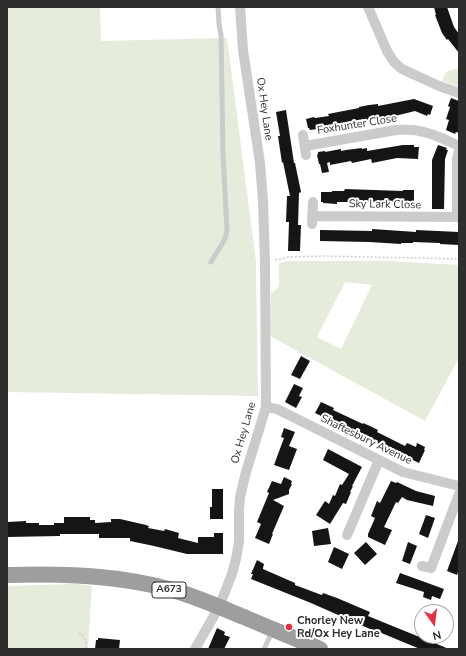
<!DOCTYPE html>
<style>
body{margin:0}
#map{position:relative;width:466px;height:656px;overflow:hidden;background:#fff;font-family:"Nunito Sans",sans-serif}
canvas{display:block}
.frame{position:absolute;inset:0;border:8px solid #2e2e2e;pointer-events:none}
.north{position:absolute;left:414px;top:604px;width:40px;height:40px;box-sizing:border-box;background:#fff;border:1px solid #ababab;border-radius:50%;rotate:166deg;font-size:11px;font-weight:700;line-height:16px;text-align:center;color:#2e2e2e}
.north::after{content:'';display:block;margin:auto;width:14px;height:18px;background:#e43141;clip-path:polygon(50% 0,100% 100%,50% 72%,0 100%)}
</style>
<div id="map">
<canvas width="466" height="656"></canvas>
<div class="frame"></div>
<div class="north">N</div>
</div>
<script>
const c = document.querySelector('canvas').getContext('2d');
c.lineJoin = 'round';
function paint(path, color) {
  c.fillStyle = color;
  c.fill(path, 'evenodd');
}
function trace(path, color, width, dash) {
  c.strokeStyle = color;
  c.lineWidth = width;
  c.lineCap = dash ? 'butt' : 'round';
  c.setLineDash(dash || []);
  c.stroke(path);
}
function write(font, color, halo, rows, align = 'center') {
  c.font = font + ' "Nunito Sans",sans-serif';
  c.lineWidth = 4;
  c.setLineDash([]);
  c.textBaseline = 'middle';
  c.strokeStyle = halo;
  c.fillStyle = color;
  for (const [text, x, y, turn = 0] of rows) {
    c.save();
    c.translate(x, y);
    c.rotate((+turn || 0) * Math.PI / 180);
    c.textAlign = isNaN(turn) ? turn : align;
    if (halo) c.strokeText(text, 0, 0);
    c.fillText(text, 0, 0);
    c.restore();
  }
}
const green = new Path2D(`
 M7 7H100L101 41 227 38 256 262 258 396 7 392Z
 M459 68V87L442 81 446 72Z
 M288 261H389L459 265V358L425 421 270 336 271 294 279 286V263ZM345 282 372 285 341 349 317 337Z
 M75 584 92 586 88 649H7V586Z`);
const building = new Path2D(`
 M434 7H447L454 27 459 34V53L448 39 447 40 442 33 435 15H436Z
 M451 98 459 101V133L456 132 455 134 446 130 449 120 446 119 450 107 448 106Z
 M414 99 433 106 430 115 428 114 427 116 415 111 383 119V118L365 121 364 119 329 125V129L319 130 318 129 310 130 309 128H308L306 119 314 117 315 118 329 116 328 114 359 108V107L369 105 378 104V106Z
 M286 110 294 163H295L301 192 299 193 298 225H301L300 251H288L289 222H286L287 196H290L283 162 282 163 278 136H280L276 112Z
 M403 145H414V147H419L418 159 397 158 372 163 371 159 352 163 351 161 330 165V162L327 163 329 172 322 173 320 164H319L317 155 318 154V152L325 151V152L341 149V151L346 150 362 148V149L367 148V151Z
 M438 145 447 148 446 150H448L445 159 444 209H432V160Z
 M345 189 403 191V190H414V202L408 201V203L349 201V202H337V204L323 203V202H321V192H332V191H344Z
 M372 229 416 232V230L459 232V245L440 244V243L413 242V243H401V244L369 242 320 241V230L372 231Z
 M301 356 310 361 300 379 291 375Z
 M294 384 303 388 299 396 302 397 296 408 285 402Z
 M321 402 334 408 333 410 363 424V423L370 426 378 430 377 432 405 446 407 443 416 447 417 443 425 447 424 450H425L419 463 315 413Z
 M284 428 295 432 289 446 297 449 289 470 274 465 284 438 281 437Z
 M328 449 362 467 352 486H353L350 492H351L346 504 343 503 330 524 316 515 325 501 329 504 333 495 335 496 340 484 342 485 349 474 323 460Z
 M284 477 292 481 291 484H292L289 490V494L273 500 284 506 272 534H273L269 544 255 538 261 524 257 522 269 493 267 492 272 481 281 484Z
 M391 481 396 483 397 482 416 491 435 496 433 506 407 500 402 497 398 503 396 502 384 527 392 530 385 545 368 537V534L375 518 371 516 377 501 380 503Z
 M212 489H223V519H210V507H212Z
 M426 515 435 518 428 538 419 534Z
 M64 517H90V520H95V523L111 522V519H120L146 525 149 526 148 528 164 531 165 529 179 533 178 538 198 543V537H214V533H223V554H187L154 546 130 541V538H99V534H60V536L7 537V522L26 521V523H39V525H54V523H64Z
 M328 528 331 544 314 546 312 531Z
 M458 541H459V569L457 575 447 571Z
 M366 542 377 554 365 565 354 553Z
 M408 542 417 546 410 564 402 561Z
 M334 547 349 554 342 569 328 562Z
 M257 560 264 564 263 568V569L295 583V585L319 594 322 595 323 593 337 598 370 612 368 616 449 649H420L379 632V633L311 603 251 579 253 574H251Z
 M400 573 444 589 440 599 432 596 431 600 423 597 424 592 396 583Z
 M217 628 225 632 224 635 230 637 224 649H208Z
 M98 638 120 640 119 649H95L96 640H98Z`);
const path = new Path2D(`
 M275 260 289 257 323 256 459 259
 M79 633C86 636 86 642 86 649`);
const service = new Path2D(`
 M211 262 225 239 227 231 223 154 221 35 219 24 218 7
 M264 649 272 632`);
const minor = new Path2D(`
 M368 7 387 51 394 62 402 69 439 86 459 93
 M303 135 306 155
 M305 146 396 130C404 130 411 129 419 131 433 133 446 140 459 146
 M312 216 459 217
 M457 217V159L459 150
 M312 224 313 202
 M266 407 277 409 403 472 459 486
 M347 535 379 460
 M422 566 431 568 459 494
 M195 649 219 607 232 574 236 559 239 541V511L240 497 246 472 266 407 265 262 263 201 260 163 243 50 240 7`);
const trunk = new Path2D(`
 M7 575C63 573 121 575 176 591 199 598 222 608 244 617 269 628 295 638 320 649`);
const markers = [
 [289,627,4,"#e43141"]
];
const shields = [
 [169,590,34]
];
const shieldNames = [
 ["A673",169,590]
];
const streetNames = [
 ["Ox Hey Lane",264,109,82],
 ["Foxhunter Close",357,125,-9],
 ["Sky Lark Close",385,205,1],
 ["Ox Hey Lane",244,433,-74],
 ["Shaftesbury Avenue",366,440,26]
];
const poiNames = [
 ["Chorley New",297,621],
 ["Rd/Ox Hey Lane",297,634]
];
paint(green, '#e5ecdc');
paint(building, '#151515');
trace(path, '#cbcbcb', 1.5, [2, 2]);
trace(service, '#cbcbcb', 5);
trace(minor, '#cbcbcb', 10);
trace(trunk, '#9e9e9e', 16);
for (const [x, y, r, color] of markers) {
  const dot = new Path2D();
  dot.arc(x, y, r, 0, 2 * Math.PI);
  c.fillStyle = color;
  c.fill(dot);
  trace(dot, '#fff', 1.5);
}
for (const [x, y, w] of shields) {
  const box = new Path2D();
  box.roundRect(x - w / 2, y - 8, w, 16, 3);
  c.fillStyle = '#fff';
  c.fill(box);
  trace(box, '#2e2e2e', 1);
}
write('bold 10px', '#2e2e2e', null, shieldNames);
write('11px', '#2e2e2e', '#fff', streetNames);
write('bold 11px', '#2e2e2e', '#fff', poiNames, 'left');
</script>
